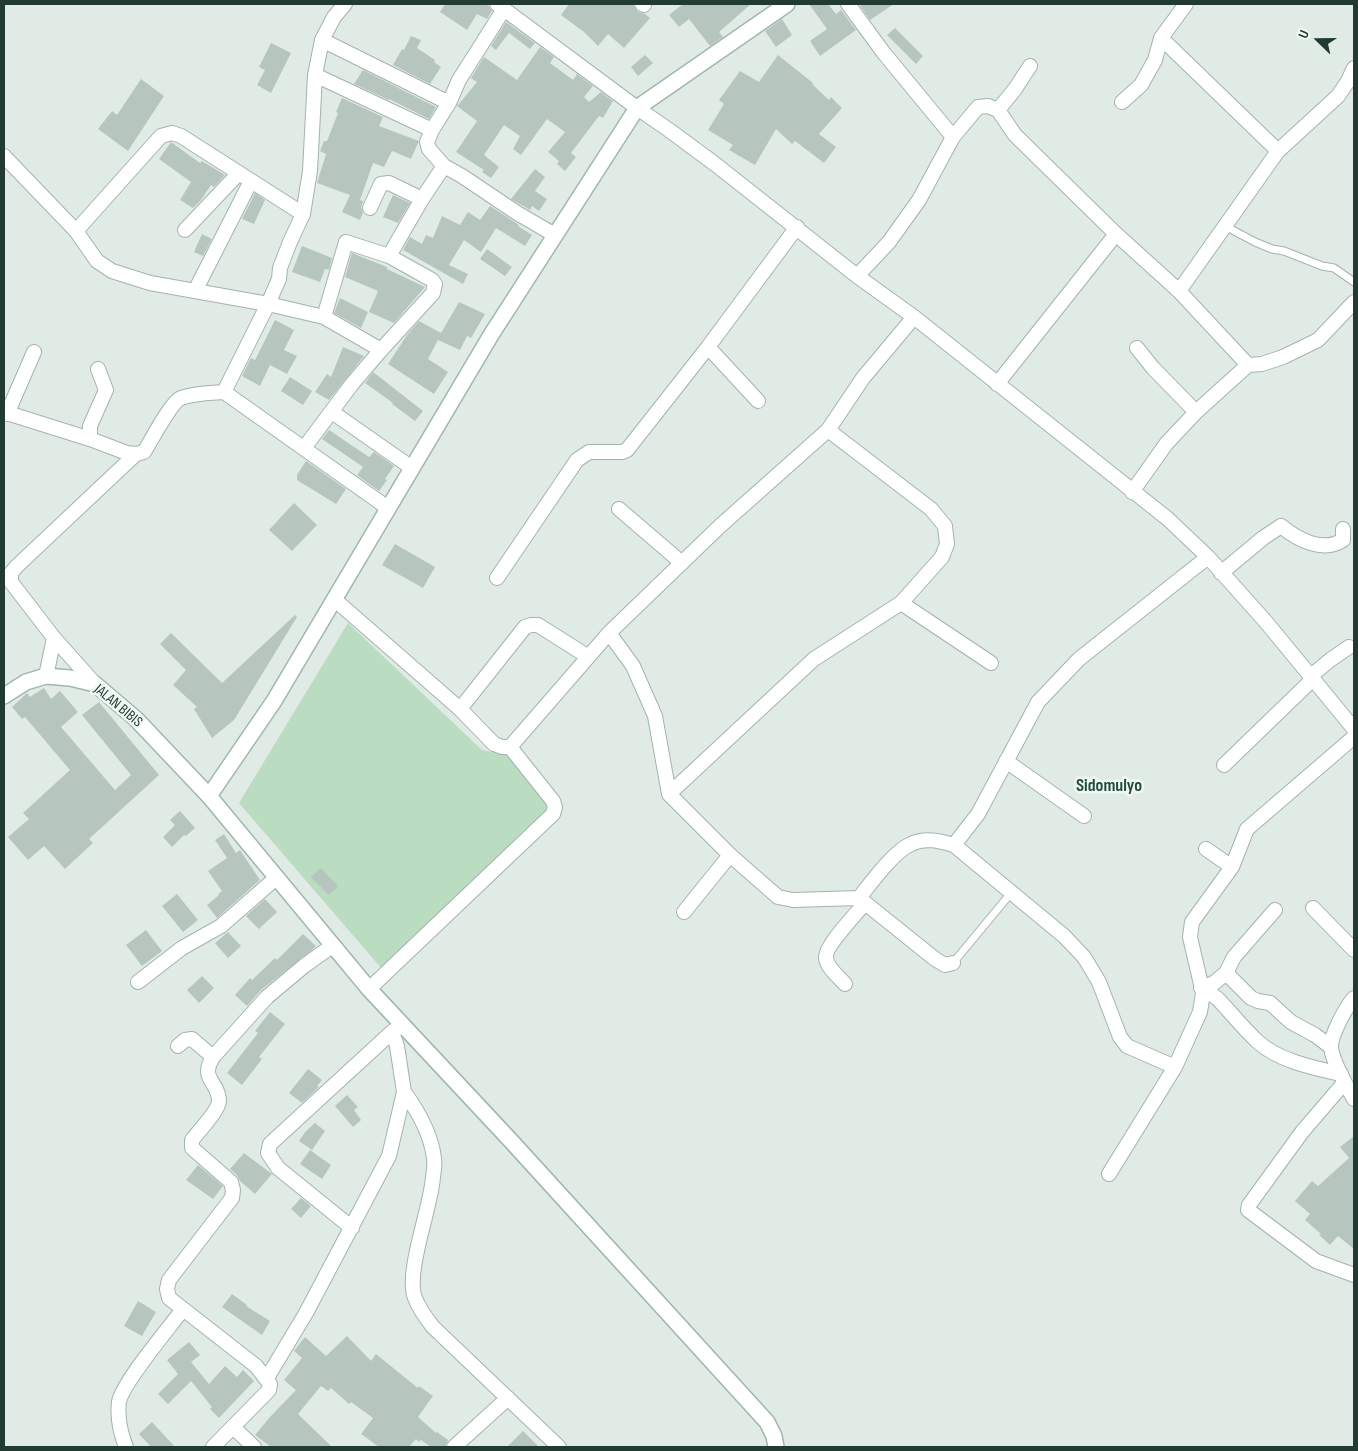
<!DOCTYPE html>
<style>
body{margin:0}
#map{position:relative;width:1358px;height:1451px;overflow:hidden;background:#e1ebe6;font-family:"Sofia Sans Condensed",sans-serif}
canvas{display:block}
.frame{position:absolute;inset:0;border:5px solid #213b32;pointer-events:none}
.north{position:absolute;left:1293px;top:15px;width:50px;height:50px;-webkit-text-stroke:4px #f1f8f4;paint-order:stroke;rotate:292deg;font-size:14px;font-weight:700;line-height:20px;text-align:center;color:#213b32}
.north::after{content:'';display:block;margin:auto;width:18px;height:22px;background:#213b32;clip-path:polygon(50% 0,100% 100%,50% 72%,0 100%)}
</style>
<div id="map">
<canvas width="1358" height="1451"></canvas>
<div class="frame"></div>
<div class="north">U</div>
</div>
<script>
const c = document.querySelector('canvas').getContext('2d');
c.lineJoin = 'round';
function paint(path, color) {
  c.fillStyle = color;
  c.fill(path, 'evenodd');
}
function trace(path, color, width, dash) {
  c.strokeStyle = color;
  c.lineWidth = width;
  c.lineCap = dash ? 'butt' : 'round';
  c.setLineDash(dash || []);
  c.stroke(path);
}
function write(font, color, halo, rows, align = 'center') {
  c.font = font + ' "Sofia Sans Condensed",sans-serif';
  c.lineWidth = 5;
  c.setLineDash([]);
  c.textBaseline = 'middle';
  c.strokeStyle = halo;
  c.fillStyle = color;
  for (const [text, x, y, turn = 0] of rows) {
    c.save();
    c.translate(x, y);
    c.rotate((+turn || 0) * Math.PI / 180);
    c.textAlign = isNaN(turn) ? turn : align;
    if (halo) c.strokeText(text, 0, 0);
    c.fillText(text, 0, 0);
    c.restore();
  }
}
const green = new Path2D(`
 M348 623 482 750 515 757 556 803 382 969 239 803Z`);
const building = new Path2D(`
 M445 4H484L489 6 492 11 487 19 477 14 467 30 440 12Z
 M569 4H633L638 12 645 14 650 18 624 48 608 34 598 46 584 32 561 15Z
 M683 4H751L719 32 723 37 710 46 689 19 679 27 669 15Z
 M809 4H828L836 14 841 10 856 30 820 56 810 41 827 29Z
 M859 4H894L870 20Z
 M782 19 792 35 776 47 765 31Z
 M506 22 535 43 530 49 509 33 496 50 491 46Z
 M895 28 923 56 916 64 887 35Z
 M411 36 421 40 417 48 435 60 434 62 441 67 430 84 393 65 402 49 404 50Z
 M271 43 291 53 271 93 257 85 265 70 259 67Z
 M540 47 554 57 550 63 573 80 577 74 593 86 584 97 589 102 601 92 613 101 603 118 599 116 571 153 576 157 565 171 557 164 559 161 548 152 565 132 547 119 521 155 513 149 520 136 504 125 484 155 499 167 491 178 482 172 484 170 456 152 477 121 457 106 477 82 471 78 484 57 517 80Z
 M645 55 653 63 638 76 631 67Z
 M778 55 813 83 812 84 829 100 831 97 842 108 819 134 836 147 824 163 795 141 792 144 776 129 755 165 729 150 733 145 708 130 724 104 719 100 740 71 759 82Z
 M363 70 436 107 429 119 389 99V100L354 84Z
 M141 79 164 96 128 151 98 129 112 111 117 115Z
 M342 98 383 117 379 126 419 141 411 159 392 151 384 167 373 163 360 200 363 201 361 208 363 213 360 220 342 212 350 195 317 183 326 154 320 151 324 141H327L338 113 336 112Z
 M171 142 200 163 202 161 225 175 214 187 211 185 201 200 193 208 180 200 191 182 159 159Z
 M535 169 545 177 535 191 547 199 539 211 532 206 530 210 511 199Z
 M255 193 265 200 254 224 242 219Z
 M393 195 410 203 398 223 383 217Z
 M490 206 519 225 518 226 532 235 525 246 496 228 481 252 464 240 449 265 468 274 463 284 403 250 410 237 422 244 426 235 433 238 442 216 460 225 468 212 480 220Z
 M202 234 212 239 203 256 194 252Z
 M302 246 332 258 329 270 325 269 320 282 292 272Z
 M487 249 512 267 505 276 480 259Z
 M352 253 387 267V269L425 287 394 323 369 312 378 291 345 277Z
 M340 298 368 312 361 328 334 313Z
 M459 302 485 314 471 338 467 336 460 350 438 340 428 359 448 372 434 394 388 364 407 335 419 321 441 333Z
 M275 320 294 330 284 350 297 356 287 374 270 365 260 386 242 376 251 358 255 360Z
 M343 347 364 356 329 400 315 392 327 374 331 377Z
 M373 372 423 411 415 421 392 404 393 403 365 383Z
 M290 377 312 391 303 405 281 391Z
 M329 430 369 457 374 452 394 466 385 479 387 480 379 491 357 475 363 467 322 439Z
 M306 461 346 489 336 504 297 480V475Z
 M294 503 317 525 292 551 269 530Z
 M395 544 435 567 423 588 382 565Z
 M295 615 297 617 234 720 212 738 194 709 197 707 173 685 186 670 160 644 171 633 222 683Z
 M44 688 51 699 60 691 78 712 61 727 115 790 131 775 82 715 99 702 159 775 89 839 93 843 65 869 44 846 28 860 8 837 29 819 23 813 70 770 25 717 22 719 12 707 27 693 30 697Z
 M180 811 195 828 186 836 184 835 172 847 163 837 175 825 170 820Z
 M224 834 236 853 240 850 260 880 217 918 207 905 219 895 218 894 222 891 208 871 227 858 215 840Z
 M321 868 338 886 329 895 311 877Z
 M177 894 198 920 183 932 162 906Z
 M265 899 277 912 259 929 246 916Z
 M146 930 162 951 142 966 126 945Z
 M228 932 241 946 228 958 215 943Z
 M303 934 316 946 312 950 261 990 247 1006 235 995 250 978 252 980 275 958 277 960Z
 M202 976 214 988 199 1003 187 990Z
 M270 1012 285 1024 259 1057 262 1059 242 1085 227 1073 258 1033 255 1031Z
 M308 1069 322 1080 317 1086 319 1087 302 1103 289 1093Z
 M347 1095 358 1107 354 1110 361 1120 353 1127 335 1106Z
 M315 1123 325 1131 312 1150 299 1141 306 1131Z
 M1354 1136V1249L1338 1236 1330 1245 1319 1235 1321 1234 1305 1220 1310 1214 1295 1201 1312 1181 1318 1186 1349 1158 1340 1147Z
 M310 1150 331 1165 322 1179 300 1164Z
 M244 1153 272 1174 255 1194 240 1181 237 1175 230 1169Z
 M198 1165 223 1186 213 1199 186 1180Z
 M301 1198 311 1206 301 1218 291 1209Z
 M232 1294 247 1305 246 1306 270 1321 262 1335 222 1307Z
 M138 1301 156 1312 142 1336 124 1326Z
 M347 1336 371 1361 376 1354 418 1388 419 1386 433 1396 418 1417 436 1433 437 1432 448 1440 445 1447H431L421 1440 419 1442 416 1439 409 1447H379L361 1434 373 1418 351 1402 349 1404 331 1388 328 1391 321 1386 298 1414 332 1447H271L255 1435 270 1417 296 1390 284 1380 302 1358 294 1351 305 1337 326 1356Z
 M189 1342 200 1355 191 1362 209 1384 225 1366 237 1377 243 1370 254 1381 219 1418 210 1409 212 1407 191 1381 168 1404 158 1394 178 1374 167 1360Z
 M152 1422 175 1447H151L139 1434Z
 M523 1431 539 1447H507Z`);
const lane = new Path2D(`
 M1225 226 1255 242 1272 249 1284 251 1322 266 1334 268 1354 282
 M953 963 1011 893`);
const street = new Path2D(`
 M497 4 637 108 669 130 715 164 857 276 914 317 1168 519 1208 557 1266 622 1354 729
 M642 4 644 5
 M848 4 883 52 953 137
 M1161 38 1278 151
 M322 40 449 103
 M315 75 432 130
 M1122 102 1141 85 1155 60 1161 38 1186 4
 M998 110 1015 89 1030 66
 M4 156 76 231 97 261 112 271 150 283 268 304 324 317 381 350
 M444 166 462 176 517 213 555 235
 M370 208 381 184 389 183 422 199
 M185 230 239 173
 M76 231 161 136 172 133 181 136 303 214
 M389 256 422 199 444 166 429 149 427 142 432 130 449 103 459 80 504 9
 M857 276 889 242 919 200 953 137 978 107 988 106 998 110 1015 135 1116 234 1179 291 1248 365
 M195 291 251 181
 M1179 291 1278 151 1338 96 1348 81 1354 68
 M708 347 758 401
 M1137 348 1153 368 1196 412
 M997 384 1116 234
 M224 392 388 508
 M4 412 90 439 127 453 136 454 144 452C151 441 171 402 181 398 194 393 210 393 224 392L268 304 279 279 280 268 290 242 303 214 310 171 315 75 322 40 334 17 345 4
 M332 412 412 468
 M7 414 34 352
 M90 439V426L106 390 98 369
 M304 448 352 384 381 350 433 293 435 284 432 280 389 256 346 242 324 317
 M1132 492 1166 444 1196 412 1248 365 1262 364 1283 357 1318 340 1354 302
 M619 509 682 563
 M1221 573 1263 538 1281 526C1298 540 1323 553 1343 540V529
 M497 578 577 460 589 452H622L627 450 708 347 797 227
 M334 599 460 709 494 744 502 747H510L609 633 720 526 828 430 863 378 914 317
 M901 603 991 663
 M609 633 633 666 655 716 669 794 730 855 778 897 793 900 859 898C871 883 893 852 911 844 925 837 940 841 954 845L978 814 1038 702 1079 659 1208 557
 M54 638 95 684
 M46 676 54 638 11 582V573L17 566 136 454
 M1311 676 1330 660 1349 647
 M460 709 525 627 531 625H538L587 656
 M1006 761 1084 816
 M1224 765 1313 679
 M669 794 814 659 901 603 942 557 947 544 945 526 931 509 828 430
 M954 845 1064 936 1084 957 1099 982 1120 1037 1127 1046 1175 1067
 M1206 849 1232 867
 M859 898 935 959 945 965 953 963
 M1313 908 1354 950
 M684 912 730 855
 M1226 973 1251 998 1258 1001 1270 1003 1291 1022 1315 1035 1331 1047
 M138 982 182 948 221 926 276 878
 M845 984C839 977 827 968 826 958 824 947 857 913 865 903
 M1201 988 1214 983 1226 973 1234 957 1275 910
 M369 989 553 814 555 807 553 801 510 747
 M1203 993 1211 994 1218 999C1231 1013 1244 1029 1258 1042 1279 1061 1314 1068 1341 1074
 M1354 998C1346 1007 1330 1036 1331 1048 1333 1061 1347 1087 1354 1099
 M178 1046 185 1040 192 1039 213 1057
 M1344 1083 1302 1132 1249 1205 1248 1210 1316 1261 1354 1275
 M404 1092C418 1111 431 1134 434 1158 435 1164 434 1171 433 1177 431 1208 405 1272 415 1298 419 1309 426 1318 433 1327L559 1447
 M1109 1174 1175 1067 1200 1012 1203 993 1190 937 1192 922 1232 867 1247 829 1354 737
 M352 1228 278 1168 268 1153 270 1144 392 1032
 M267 1378 306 1313 389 1156 404 1092 397 1046 392 1032 402 1025
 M234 1428 254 1447
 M126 1447C120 1432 117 1418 119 1402 122 1383 170 1327 183 1309
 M213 1447 269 1390 270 1384 256 1366 169 1298 167 1289 169 1280 232 1198 233 1190 231 1182 192 1148V1140C198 1132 219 1110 219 1101 219 1081 199 1080 213 1057L267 997 304 966 332 946
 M454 1447 508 1398`);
const secondary = new Path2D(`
 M4 696 26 682 46 676 70 678 95 684 136 719 209 796 369 989 512 1142 767 1422 774 1436 776 1447
 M209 796 274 701 491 335 637 108 787 4`);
const streetNames = [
 ["JALAN BIBIS",118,706,40]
];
const quarterNames = [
 ["Sidomulyo",1109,786]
];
paint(green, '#badcc0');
paint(building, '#b6c6be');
trace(lane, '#a4b3ac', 9);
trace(street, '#a4b3ac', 16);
trace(secondary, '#9fb7ac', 18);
trace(lane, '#fff', 7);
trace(street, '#fff', 14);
trace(secondary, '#fff', 15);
write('15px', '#213b32', '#f1f8f4', streetNames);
write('bold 18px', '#1e4d3d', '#f1f8f4', quarterNames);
</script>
